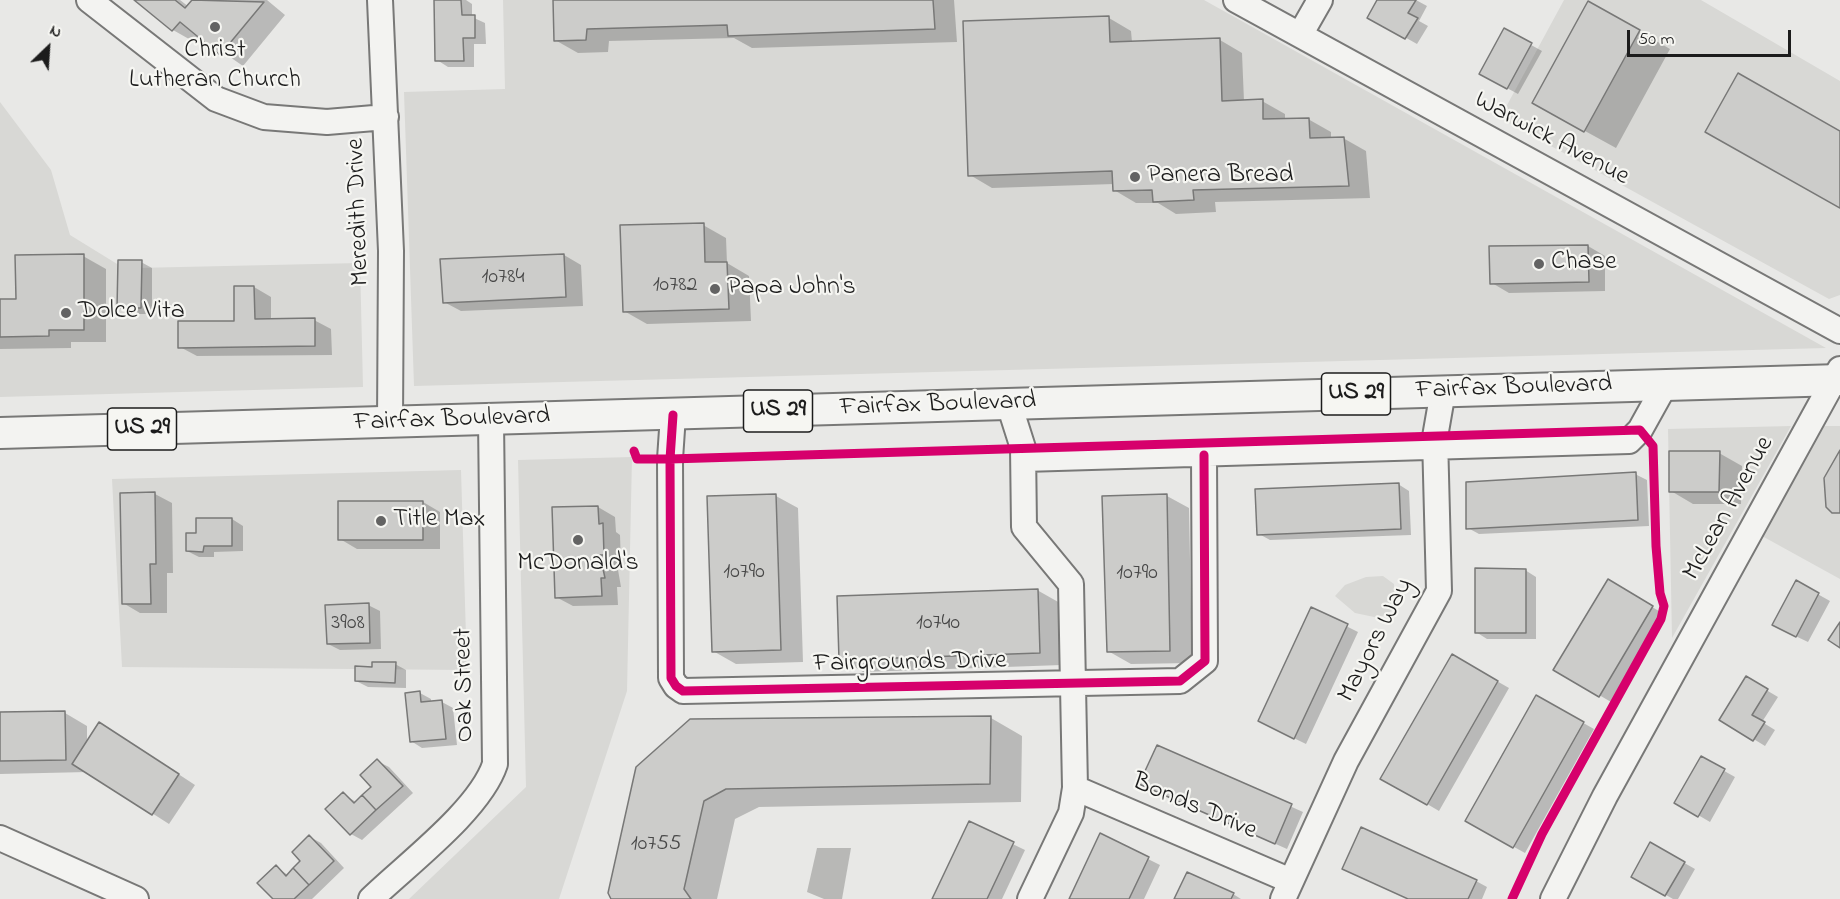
<!DOCTYPE html>
<style>
body{margin:0}
#map{position:relative;width:1840px;height:899px;overflow:hidden;background:#e8e8e6;font-family:"Indie Flower",sans-serif}
canvas{display:block}
.north{position:absolute;left:18px;top:18px;width:60px;height:60px;-webkit-text-stroke:4px #f6f6f2;paint-order:stroke;rotate:25deg;font-size:16px;font-weight:700;line-height:24px;text-align:center;color:#1c1c1c}
.north::after{content:'';display:block;margin:auto;width:21px;height:27px;background:#1c1c1c;clip-path:polygon(50% 0,100% 100%,50% 72%,0 100%)}
.scale{position:absolute;left:1627px;top:30px;width:164px;height:27px;box-sizing:border-box;border:3px solid #1c1c1c;border-top:0;padding-left:8px;font-size:18px;line-height:21px;white-space:nowrap;color:#1c1c1c;-webkit-text-stroke:4px #f6f6f2;paint-order:stroke}
</style>
<div id="map">
<canvas width="1840" height="899"></canvas>
<div class="north">N</div>
<div class="scale">50 m</div>
</div>
<script>
const c = document.querySelector('canvas').getContext('2d');
c.lineJoin = 'round';
function paint(path, color) {
  c.fillStyle = color;
  c.fill(path, 'evenodd');
}
function trace(path, color, width, dash) {
  c.strokeStyle = color;
  c.lineWidth = width;
  c.lineCap = dash ? 'butt' : 'round';
  c.setLineDash(dash || []);
  c.stroke(path);
}
function write(font, color, halo, rows, align = 'center') {
  c.font = font + ' "Indie Flower",sans-serif';
  c.lineWidth = 4.5;
  c.setLineDash([]);
  c.textBaseline = 'middle';
  c.strokeStyle = halo;
  c.fillStyle = color;
  for (const [text, x, y, turn = 0] of rows) {
    c.save();
    c.translate(x, y);
    c.rotate((+turn || 0) * Math.PI / 180);
    c.textAlign = isNaN(turn) ? turn : align;
    if (halo) c.strokeText(text, 0, 0);
    c.fillText(text, 0, 0);
    c.restore();
  }
}
const built = new Path2D(`
 M503 0H1204L1826 348 414 386 404 92 505 89Z
 M1564 0H1701L1840 81V295L1829 299 1500 118Z
 M0 102 51 170 70 235 135 275 136 268 360 263 363 387 0 397Z
 M1791 426 1672 638 1668 429Z
 M1824 426H1840V579L1762 536Z
 M632 457 627 691 559 899H409L526 787 518 460Z
 M461 470 467 670 122 667 112 479Z
 M1383 576 1394 584 1395 609 1379 618 1355 613 1335 596 1345 585 1366 577Z`);
const water = new Path2D(`
 M817 848H851L842 899H824L807 892Z`);
const shadow = new Path2D(`
 M137 0H180L189 7 194 0H267L285 15 243 66 201 37 196 43 173 30Z
 M436 0H466L472 4V17L485 23 486 44H474V67H448L437 60Z
 M554 0H954L957 42 752 48 734 38 609 41 608 52 578 53 555 40Z
 M1379 0H1416L1427 6 1419 21 1428 26 1417 44 1369 17Z
 M1109 18 1131 31 1132 42 1220 40 1242 53 1244 101H1262L1285 114V120L1308 119 1331 132V139L1343 138 1366 151 1370 198 1215 202 1216 212 1176 214 1158 203H1136L1114 190V184L992 188 970 175Z
 M1504 30 1542 51 1518 94 1481 74Z
 M1639 31 1670 49 1616 148 1565 120Z
 M703 225 726 238 727 263 749 276 751 321 647 324 624 311Z
 M1588 246 1605 256V291L1509 293 1492 283Z
 M564 255 581 265 583 306 461 311 444 302Z
 M83 256 106 269V342H71V348L0 349V301H17Z
 M141 262 152 268V314H130L119 307Z
 M235 287H254L271 297V320H314L331 329 332 355 197 356 180 347 236 322Z
 M1719 453 1742 466 1741 504H1693L1671 491Z
 M1635 474 1647 480 1649 526 1479 534 1468 528Z
 M1398 484 1409 491 1411 535 1270 540 1259 534Z
 M155 494 172 503 173 573H167V613H140L123 603Z
 M776 496 798 508 803 662 736 664 713 651Z
 M1167 496 1189 508 1192 663 1131 664 1108 651Z
 M423 502 440 512V549H357L340 539Z
 M598 507 615 517 616 532 620 535 621 564H617L621 587H617L618 605 573 606 556 597Z
 M232 519 243 526V551L214 552V557H199L187 551 198 534Z
 M1525 570 1536 577V639H1487L1476 632Z
 M1608 581 1664 614 1611 702 1555 669Z
 M1796 582 1830 601 1808 642 1785 631Z
 M1037 590 1060 603 1062 665 863 672 841 659Z
 M368 605 380 611 381 649 340 650 328 644Z
 M1312 609 1358 632 1306 744 1271 727Z
 M1453 656 1509 688 1439 811 1383 778Z
 M395 664 406 670V688L368 687 356 681 373 668Z
 M1746 678 1778 697 1762 722 1775 730 1765 746 1721 719Z
 M420 693 431 699V703L442 702 453 708 457 745 422 748 411 741Z
 M1537 697 1594 729 1525 853 1467 821Z
 M65 713 87 726V742L116 733 195 785 169 824 88 772 0 774V714Z
 M991 718 1022 736 1021 802 759 807 735 819 717 899H613L637 767Z
 M1158 747 1303 812 1287 849 1141 784Z
 M1701 758 1735 777 1710 822 1676 802Z
 M377 761 389 767 413 793 362 840 351 834 343 794 356 802 373 787Z
 M969 823 1025 850 1002 899H934Z
 M1100 835 1160 865 1144 899H1071Z
 M310 837 321 843 344 868 312 899H275L276 867 288 875 302 861Z
 M1651 844 1695 869 1678 899H1673L1633 876Z
 M1344 869 1476 881 1487 887 1482 899H1408Z
 M1233 894 1241 899H1176Z`);
const building = new Path2D(`
 M134 0H175L185 8 192 0 264 2 220 55 180 22 172 31Z
 M434 0H461L462 15H475V38H463L464 61H435Z
 M553 0H933L935 29 728 36 727 25 587 29 586 40 554 41Z
 M1377 0H1416L1408 13 1418 18 1405 39 1367 18Z
 M1588 1 1640 30 1584 132 1532 103Z
 M1109 16 1110 42 1220 38 1222 101 1263 99V119L1309 118 1310 138 1344 137 1349 186 1193 190 1194 200 1153 202 1152 190 1113 191 1112 171 968 176 963 21Z
 M1504 28 1532 43 1507 89 1479 74Z
 M1738 73 1840 131V208L1705 132Z
 M704 223 705 262H727L729 309 623 312 620 225Z
 M1588 245 1589 282 1490 284 1489 246Z
 M84 254V330H49V336L0 337V299H16L15 255Z
 M564 254 566 297 443 303 440 259Z
 M118 260H142L141 308H117Z
 M234 286H254L255 319 315 318V346L178 348V321H234Z
 M1840 450V513H1832L1826 507 1824 478Z
 M1669 451H1720L1719 492H1669Z
 M1636 472 1638 520 1466 529V482Z
 M1399 483 1401 529 1257 535 1255 489Z
 M155 492 156 564H150L151 604H122L120 493Z
 M776 494 781 650 712 652 707 496Z
 M1167 494 1170 651 1107 652 1102 496Z
 M338 501H423V540H338Z
 M598 506 599 524 603 523 604 555H600L605 578H601L602 596 555 598 552 507Z
 M196 518H232V546H204L203 552 186 551V533H196Z
 M1475 568 1526 569V633H1475Z
 M1608 579 1653 606 1599 697 1553 670Z
 M1796 580 1819 593 1796 637 1772 625Z
 M1038 589 1040 653 839 660 837 596Z
 M369 603 370 643 327 644 325 605Z
 M1311 607 1348 624 1294 739 1258 721Z
 M1840 622V648L1828 640Z
 M1452 654 1498 681 1427 805 1380 779Z
 M372 662H396L395 683 355 681V666L372 667Z
 M1746 676 1768 689 1752 715 1765 722 1753 741 1719 720Z
 M420 691 421 702 442 700 446 739 410 742 405 693Z
 M1536 695 1584 722 1513 848 1465 821Z
 M65 711 66 760 0 761V712Z
 M991 716 990 784 726 789 704 801 684 889 691 899H611L608 893 636 767 690 719Z
 M99 722 179 774 152 815 72 764Z
 M1157 745 1292 804 1275 844 1139 784Z
 M1701 756 1725 769 1698 817 1674 803Z
 M377 759 403 786 376 810 362 795 371 787 360 775Z
 M343 792 354 803 362 795 376 810 350 835 325 809Z
 M969 821 1014 842 987 899H932Z
 M1361 827 1477 880 1468 899H1408L1342 869Z
 M1100 833 1149 857 1129 899H1069Z
 M309 835 334 861 309 885 293 868 300 861 292 852Z
 M1650 842 1685 862 1665 896 1631 877Z
 M276 865 286 876 293 868 309 885 294 899H273L257 883Z
 M1187 872 1234 893 1231 899H1174Z`);
const minor = new Path2D(`
 M89 0 216 99 264 117 327 122 386 117
 M380 0 391 251 390 423
 M1236 0 1840 331
 M1300 35 1320 0
 M1009 404 1023 448 1024 527 1071 584 1075 788 1071 813 1030 899
 M673 415 670 459 671 678 676 686 683 691 1180 681 1205 661 1204 455
 M1024 459 1629 441 1640 430 1665 385
 M1075 788 1291 881
 M0 838 136 899
 M371 899C406 865 480 810 495 764L491 420
 M1283 899 1346 761 1439 591 1435 437 1443 391
 M1553 899 1605 796 1840 369`);
const major = new Path2D(`
 M0 433 1840 380`);
const cycleway = new Path2D(`
 M673 415 670 459 671 678 676 686 683 691 1180 681 1205 661 1204 455
 M634 451 637 459H670L1640 430 1653 446 1656 546 1660 593 1664 606 1661 619 1542 834 1512 899`);
const markers = [
 [215,27,6,"#636363"],
 [1135,177,6,"#636363"],
 [1539,264,6,"#636363"],
 [715,289,6,"#636363"],
 [66,313,6,"#636363"],
 [381,521,6,"#636363"],
 [578,540,6,"#636363"]
];
const numberNames = [
 ["10784",503,278],
 ["10782",675,286],
 ["10790",744,573],
 ["10790",1137,574],
 ["3908",348,624],
 ["10740",938,624],
 ["10755",656,845]
];
const shields = [
 [1356,394,69],
 [778,411,69],
 [142,429,69]
];
const shieldNames = [
 ["US 29",1356,394],
 ["US 29",778,411],
 ["US 29",142,429]
];
const poiNames = [
 ["Christ",215,52,"center"],
 ["Lutheran Church",215,82,"center"],
 ["Panera Bread",1147,177],
 ["Chase",1551,264],
 ["Papa John's",727,289],
 ["Dolce Vita",78,313],
 ["Title Max",393,521],
 ["McDonald's",578,565,"center"]
];
const streetNames = [
 ["Warwick Avenue",1551,140,28],
 ["Meredith Drive",360,212,-92],
 ["Fairfax Boulevard",1514,389,-2],
 ["Fairfax Boulevard",938,406,-2],
 ["Fairfax Boulevard",452,421,-2],
 ["McLean Avenue",1730,509,-61],
 ["Mayors Way",1377,641,-63],
 ["Fairgrounds Drive",910,664,-1],
 ["Oak Street",466,685,-91],
 ["Bonds Drive",1194,808,23]
];
paint(built, '#d8d8d5');
paint(water, '#b8b8b6');
paint(shadow, '#0003');
paint(building, '#ccccca');
trace(building, '#787877', 1.5);
trace(minor, '#787877', 28);
trace(major, '#787877', 34);
trace(minor, '#f3f3f1', 24);
trace(major, '#f3f3f1', 30);
trace(cycleway, '#d6006c', 9);
for (const [x, y, r, color] of markers) {
  const dot = new Path2D();
  dot.arc(x, y, r, 0, 2 * Math.PI);
  c.fillStyle = color;
  c.fill(dot);
  trace(dot, '#f6f6f2', 2);
}
write('22px', '#484848', null, numberNames);
for (const [x, y, w] of shields) {
  const box = new Path2D();
  box.roundRect(x - w / 2, y - 21, w, 42, 4.5);
  c.fillStyle = '#f6f6f2';
  c.fill(box);
  trace(box, '#1c1c1c', 1.5);
}
write('bold 24px', '#1c1c1c', null, shieldNames);
write('26px', '#1c1c1c', '#f6f6f2', poiNames, 'left');
write('26px', '#1c1c1c', '#f6f6f2', streetNames);
</script>
